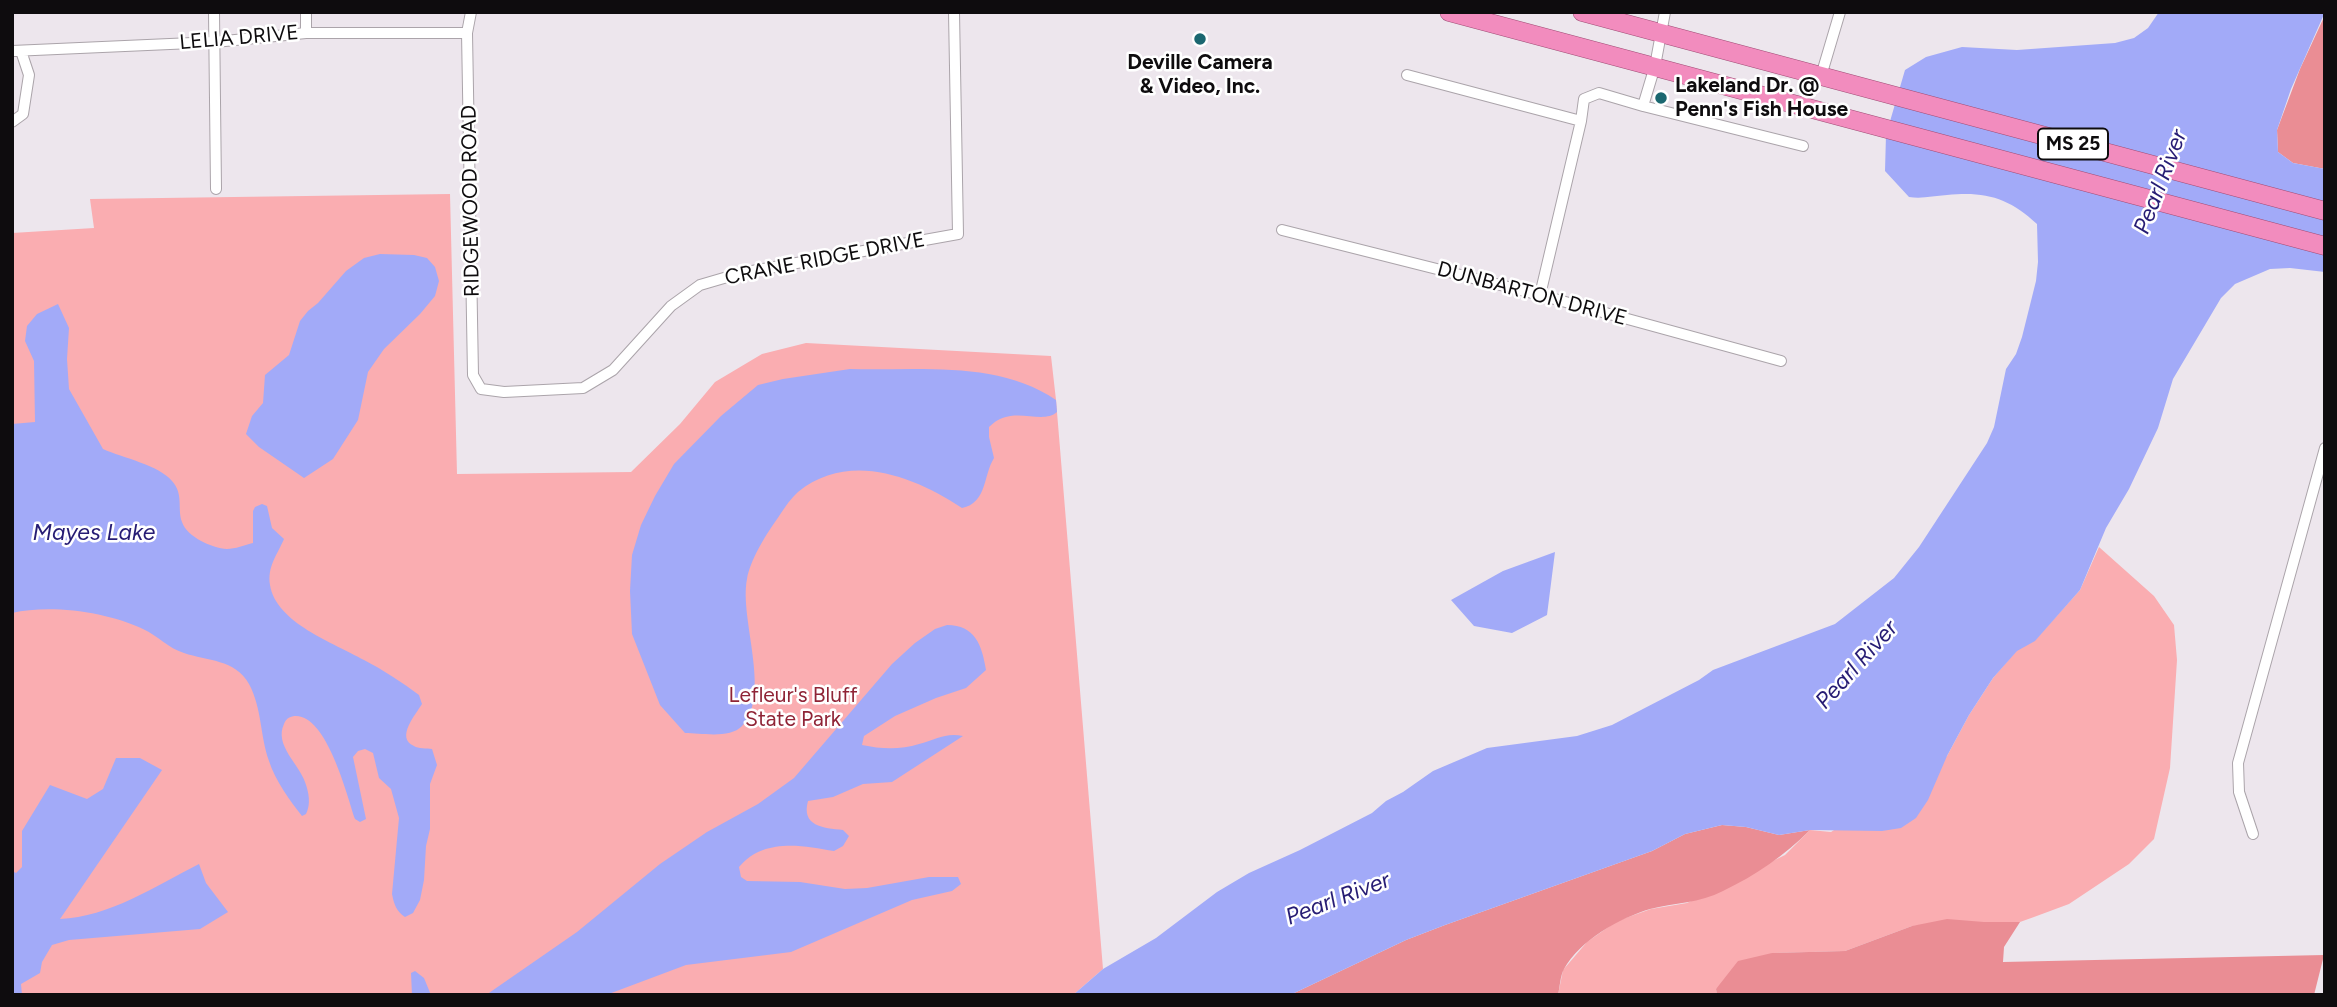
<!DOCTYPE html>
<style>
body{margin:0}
#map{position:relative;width:2337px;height:1007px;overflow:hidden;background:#ede6ed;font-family:Figtree,sans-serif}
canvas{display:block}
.frame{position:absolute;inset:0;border:14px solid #0e0c0e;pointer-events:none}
</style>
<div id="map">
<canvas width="2337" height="1007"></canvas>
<div class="frame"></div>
</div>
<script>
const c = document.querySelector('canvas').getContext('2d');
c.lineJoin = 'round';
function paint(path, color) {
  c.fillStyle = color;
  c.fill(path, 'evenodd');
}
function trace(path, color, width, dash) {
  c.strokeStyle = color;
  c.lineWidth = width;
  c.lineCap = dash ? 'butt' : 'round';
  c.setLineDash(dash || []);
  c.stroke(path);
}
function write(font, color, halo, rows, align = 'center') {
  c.font = font + ' Figtree,sans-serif';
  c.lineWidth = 5;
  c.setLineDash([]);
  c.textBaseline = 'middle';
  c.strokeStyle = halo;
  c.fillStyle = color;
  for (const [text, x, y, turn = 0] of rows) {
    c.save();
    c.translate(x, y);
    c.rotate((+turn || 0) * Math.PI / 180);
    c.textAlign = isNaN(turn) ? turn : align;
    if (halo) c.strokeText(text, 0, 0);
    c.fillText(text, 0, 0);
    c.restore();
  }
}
const green = new Path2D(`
 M450 194 457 474 631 472 680 424 715 382 762 354 806 343 1051 356 1056 400 1103 969 1073 995H12V233L94 228 90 199Z
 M2099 547 2154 596 2174 625 2177 660 2170 768 2154 839 2129 864 2069 904 2034 917 2020 922 1912 926 1845 951 1773 953 1716 989 1717 995H1558L1563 970 1587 942 1617 921 1651 909 1687 903 1785 855 1810 830 1831 832 1947 756 1969 715 1993 678 2017 650 2035 640 2080 590Z`);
const forest = new Path2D(`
 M2325 15V169L2293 163 2278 152 2277 130 2300 69Z
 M1722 825 1746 827 1779 835 1810 830C1784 856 1756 875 1723 891 1700 903 1674 903 1650 909 1620 918 1580 940 1564 969 1560 976 1560 987 1558 995H1290L1406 940 1445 925 1652 851 1685 834Z
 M1947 919 1984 922H2020L2004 947 2003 962 2324 955 2314 995H1717L1716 989 1738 961 1772 953 1845 951 1912 926Z`);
const water = new Path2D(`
 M2159 12H2325L2291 89 2277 130 2278 152 2293 163 2325 169V272L2290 268 2270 269 2235 284 2221 298 2173 379 2158 428 2129 489 2106 528 2080 590 2035 641 2017 651 1993 678 1969 715 1947 756 1928 800 1916 818 1901 828 1882 831 1810 830 1779 835 1746 827 1722 825 1685 834 1652 851 1445 925 1406 940 1290 995H1073L1103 969 1156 938 1217 892 1249 873 1300 850 1372 813 1386 801 1403 792 1433 771 1487 748 1577 736 1612 725 1699 680 1713 670 1835 624 1894 578 1919 547 1987 443 1994 427 2006 369 2016 354 2022 337 2036 281 2038 262 2037 224C2009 198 1986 191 1947 195 1933 196 1922 199 1909 197L1885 171 1886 135 1905 70 1926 57 1962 47 2017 50 2115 43 2134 38 2148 28Z
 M380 254 414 255 427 258 435 267 439 281 435 296 420 314 384 349 368 372 358 420 333 459 304 478 259 447 246 434 252 416 263 403 265 375 289 355 300 321 308 311 318 303 346 271 364 258Z
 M58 304 69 328 67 359 69 389 103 449C123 458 159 465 172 481 184 494 177 509 182 522 187 537 212 548 227 549 235 549 245 545 253 543V511L255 507 262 504 267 506 272 528 284 539C277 555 267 567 270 585 276 623 334 643 364 660 383 670 402 682 419 695L422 704C416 714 395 738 414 746 418 749 427 748 432 749L437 765 430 784V829L426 846 424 880 420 900 413 913 405 917C396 911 394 904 392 894L399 818 391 789 379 778 373 753 365 749 358 751 353 757 366 819 360 822 355 819C347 795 327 716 296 716 291 716 286 718 284 724 274 745 299 764 305 782 309 793 311 804 306 814L302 816C290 801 275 780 269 761 260 736 262 708 249 684 235 659 207 661 184 653 168 648 158 636 143 629 108 612 50 604 12 613V424L35 422 34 361 25 341 27 326 37 314Z
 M850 369C918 371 998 360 1056 400L1057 412C1041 426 1012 403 989 427V437L994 458C983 476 987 503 962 508 913 476 849 451 798 492 789 500 782 512 775 522 765 536 750 561 747 579 739 619 772 694 742 726 730 739 701 733 685 733L660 705 632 634 630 591 632 555 641 525 655 496 674 464 721 416 758 385 783 379Z
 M1555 552 1547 615 1512 633 1474 626 1451 600 1503 571Z
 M947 625C975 625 982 645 986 670L966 688 936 698 895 716 864 736 862 745C881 749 900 750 919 744 935 740 946 732 963 736L892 782 863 784 833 797 808 801C801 826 823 828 843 830L849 836 843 846 834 851C801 845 763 838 739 867L741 877 747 881 800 882 845 889 867 888 929 877H958L961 884 952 891 912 900 791 952 686 965 606 995H486L577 932 660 864 707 832 758 804 794 778 892 664 915 643 935 629Z
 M116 758H140L162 770 60 919C109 917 156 886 199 864L206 883 228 912 200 929 69 940 52 945 42 962 40 973 21 984 22 995H12V871L16 873 22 867V831L50 785 87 799 103 789Z
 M415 971 424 978 431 995H412L411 973Z`);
const minor = new Path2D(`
 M214 12 216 189
 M306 12V33
 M471 12 467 33 473 375 481 389 504 392 583 388 613 370 671 306 700 285 741 273 958 234 954 12
 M12 51 215 42 306 33H467
 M1407 75 1581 121 1584 99 1599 93 1643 106 1803 146
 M1821 76 1840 12
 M1643 106 1655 66 1665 12
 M12 122 23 114 29 75 21 51
 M1282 230 1540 295 1781 361
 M1540 295 1581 121
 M2253 834 2239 792 2238 763 2325 448`);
const trunk = new Path2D(`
 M1449 12 2325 246
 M1582 12 2325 211`);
const markers = [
 [1200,39,7,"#1b6770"],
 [1661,98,7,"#1b6770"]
];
const shields = [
 [2073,144,70]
];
const shieldNames = [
 ["MS 25",2073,144]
];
const streetNames = [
 ["LELIA DRIVE",239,38,-5],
 ["RIDGEWOOD ROAD",471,201,-91],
 ["CRANE RIDGE DRIVE",825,259,-11],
 ["DUNBARTON DRIVE",1532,294,15]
];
const poiNames = [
 ["Deville Camera",1200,63],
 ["& Video, Inc.",1200,87],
 ["Lakeland Dr. @",1675,86,"left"],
 ["Penn's Fish House",1675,110,"left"]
];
const parkNames = [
 ["Lefleur's Bluff",793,696],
 ["State Park",793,720]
];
const waterNames = [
 ["Pearl River",2161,182,-69],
 ["Mayes Lake",94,533],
 ["Pearl River",1857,665,-48],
 ["Pearl River",1338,899,-21]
];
paint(green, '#faadb1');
paint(forest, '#ea8d94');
paint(water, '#a2aaf8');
trace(minor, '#aba4aa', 12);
trace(trunk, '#a04d76', 19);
trace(minor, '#fff', 10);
trace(trunk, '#f28cbe', 18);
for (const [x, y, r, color] of markers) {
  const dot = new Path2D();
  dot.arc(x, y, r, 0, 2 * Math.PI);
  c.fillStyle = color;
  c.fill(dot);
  trace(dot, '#fff', 2.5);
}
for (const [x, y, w] of shields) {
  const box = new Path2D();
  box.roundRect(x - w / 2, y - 15.5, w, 31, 5);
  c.fillStyle = '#fff';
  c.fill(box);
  trace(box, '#0e0c0e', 2);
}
write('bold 19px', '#0e0c0e', null, shieldNames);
write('21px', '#0e0c0e', '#fff', streetNames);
write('bold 21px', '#0e0c0e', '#fff', poiNames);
write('21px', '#8f2436', '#fff', parkNames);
write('italic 23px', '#261c74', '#fff', waterNames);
</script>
